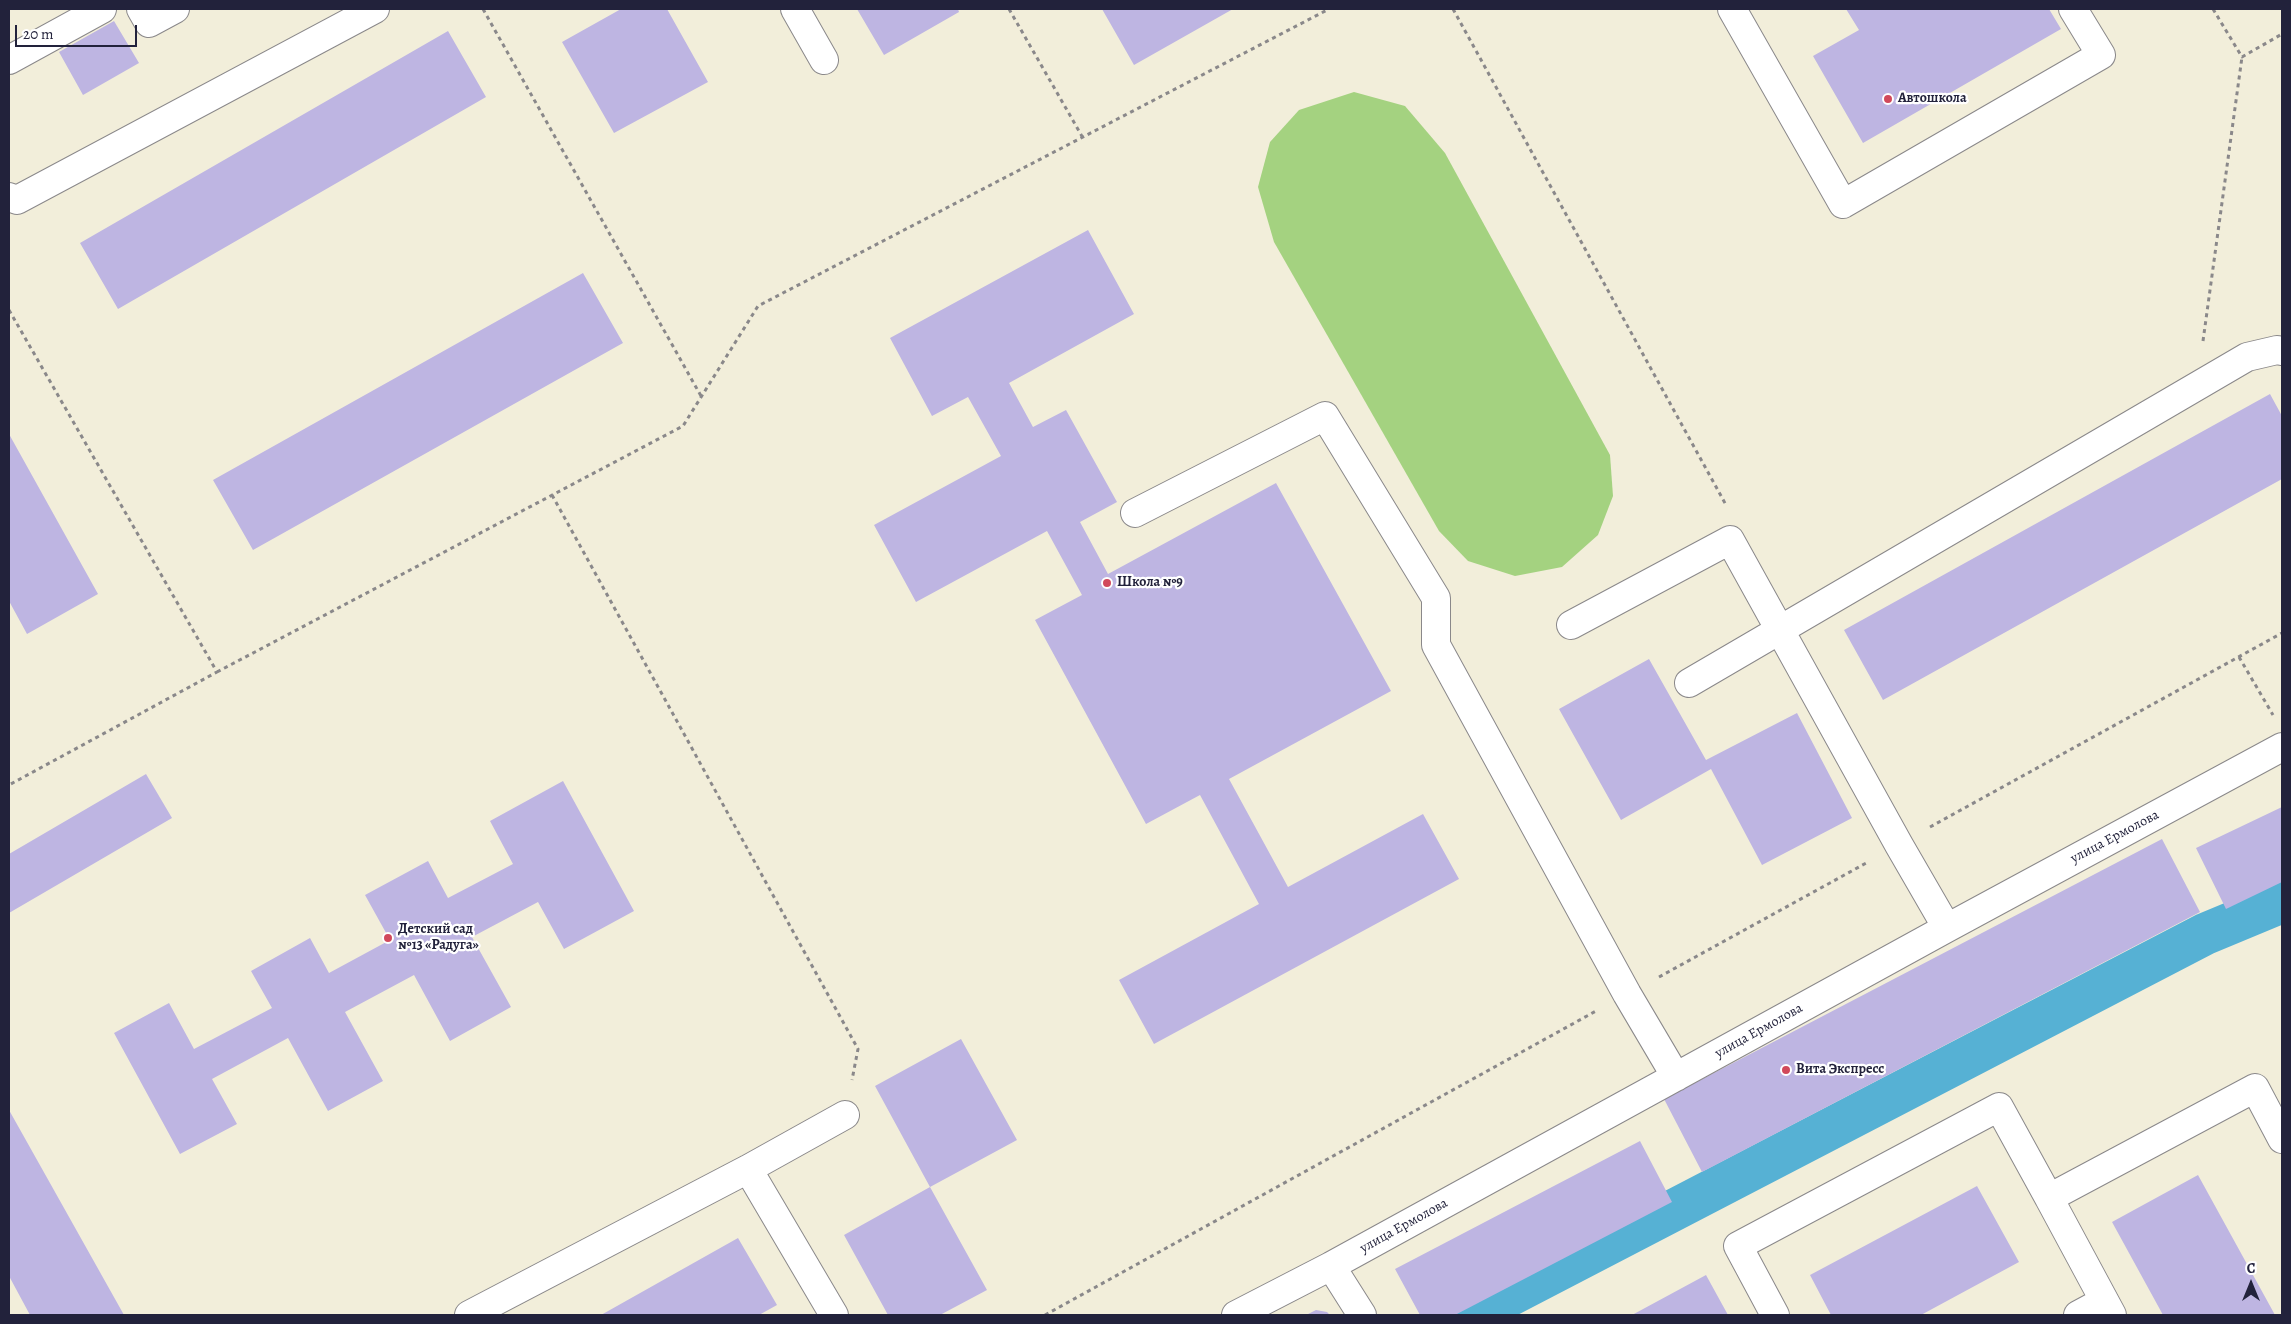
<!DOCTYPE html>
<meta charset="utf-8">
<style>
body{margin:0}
#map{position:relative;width:2291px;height:1324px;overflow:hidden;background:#f2eeda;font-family:Alegreya,serif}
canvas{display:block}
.frame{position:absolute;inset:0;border:10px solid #22223b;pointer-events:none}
.north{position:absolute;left:2226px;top:1259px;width:50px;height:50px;-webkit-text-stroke:4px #fff;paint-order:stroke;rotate:0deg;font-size:14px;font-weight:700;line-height:20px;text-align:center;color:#22223b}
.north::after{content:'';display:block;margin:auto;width:18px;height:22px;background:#22223b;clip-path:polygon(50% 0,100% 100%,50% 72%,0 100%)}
.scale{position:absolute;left:15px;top:25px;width:122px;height:22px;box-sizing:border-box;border:2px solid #22223b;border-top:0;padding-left:6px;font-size:15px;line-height:18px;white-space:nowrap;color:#22223b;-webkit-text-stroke:4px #fff;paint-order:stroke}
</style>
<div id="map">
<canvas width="2291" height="1324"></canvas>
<div class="frame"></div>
<div class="north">С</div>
<div class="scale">20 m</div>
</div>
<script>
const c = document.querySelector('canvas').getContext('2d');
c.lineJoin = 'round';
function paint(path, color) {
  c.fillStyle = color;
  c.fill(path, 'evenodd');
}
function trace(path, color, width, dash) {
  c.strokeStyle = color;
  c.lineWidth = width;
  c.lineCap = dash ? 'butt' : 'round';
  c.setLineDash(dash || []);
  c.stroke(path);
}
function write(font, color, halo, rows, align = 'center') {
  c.font = font + ' Alegreya,serif';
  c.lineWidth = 4.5;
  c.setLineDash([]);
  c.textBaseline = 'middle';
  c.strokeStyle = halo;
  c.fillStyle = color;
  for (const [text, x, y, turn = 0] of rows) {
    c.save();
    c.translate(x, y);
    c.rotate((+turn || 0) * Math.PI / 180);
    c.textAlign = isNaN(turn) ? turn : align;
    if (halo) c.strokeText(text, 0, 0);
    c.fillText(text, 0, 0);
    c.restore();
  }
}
const green = new Path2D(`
 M1354 92 1405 106 1445 153 1610 455 1613 496 1598 535 1562 567 1515 576 1468 561 1439 531 1274 242 1258 187 1270 142 1299 110Z`);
const canal = new Path2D(`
 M1472 1315 2205 934 2282 902`);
const building = new Path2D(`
 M621 9H667L708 82 614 133 562 42Z
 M857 9H958L959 12 884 55Z
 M1102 9H1233L1134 65Z
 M1846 9H2049L2061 29 1863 143 1813 56 1859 30Z
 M114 21 139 63 83 95 59 52Z
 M448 31 486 97 118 309 80 243Z
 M1088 230 1134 314 1009 383 1033 427 1066 410 1117 502 1080 522 1108 574 1276 483 1391 691 1229 779 1288 887 1423 814 1459 879 1154 1044 1119 980 1259 904 1200 795 1146 824 1035 620 1082 595 1047 531 916 602 874 525 1001 456 968 397 932 416 890 338Z
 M583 273 623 343 253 550 213 480Z
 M2270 394 2282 416V479L1883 700 1844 630Z
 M9 434 98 594 27 634 9 601Z
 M1649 659 1706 760 1797 713 1852 818 1762 865 1711 769 1621 820 1559 709Z
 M146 774 172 818 9 913V854Z
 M563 781 634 911 564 949 538 902 472 937 511 1007 450 1041 414 975 345 1012 383 1081 328 1111 288 1038 212 1079 237 1124 180 1154 114 1033 169 1003 194 1049 272 1008 251 971 310 938 329 973 390 940 365 895 428 861 448 898 513 864 490 821Z
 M2282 807V882L2226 909 2196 848Z
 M2162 839 2200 912 1702 1172 1664 1099Z
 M961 1039 1017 1140 930 1187 987 1290 940 1315H888L844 1235 930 1187 875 1086Z
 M9 1110 124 1315H30L9 1276Z
 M1640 1141 1672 1202 1455 1315H1420L1395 1269Z
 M2198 1175 2275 1315H2163L2112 1222Z
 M1977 1186 2019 1262 1921 1315H1831L1810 1275Z
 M738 1238 777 1305 759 1315H601Z
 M1706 1275 1728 1315H1632Z
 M1316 1310 1327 1312 1330 1315H1306Z`);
const path = new Path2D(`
 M483 9 701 396
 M1009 9 1083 138
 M1453 9 1726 505
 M2213 9 2242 57 2282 34
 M9 310 217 672 9 785
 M2203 341 2242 57
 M552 495 858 1049 852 1080
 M2239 657 2273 715
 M217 672 683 426 758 306 1329 9
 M1930 827 2282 633
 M1659 977 1868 862
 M1045 1315 1596 1011`);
const minor = new Path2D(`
 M141 9 149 23 175 9
 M795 9 824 60
 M1732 9 1843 204 2101 55 2073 9
 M9 60 102 9
 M9 197 17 200 375 9
 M1135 513 1325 416 1436 598V645L1627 994 1676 1077
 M1571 625 1730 540 1899 845 1947 928
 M1689 683 2247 357 2277 350 2282 351
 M748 1169 834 1315
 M1331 1266 1362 1315
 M469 1315 748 1169 845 1115
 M1236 1315 1331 1266 1947 928 2282 747
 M1775 1315 1738 1246 1999 1107 2049 1198
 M2078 1315 2104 1301
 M2112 1315 2049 1198 2255 1088 2282 1139`);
const markers = [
 [1888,99,5,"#d1495b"],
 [1107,583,5,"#d1495b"],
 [388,938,5,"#d1495b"],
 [1786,1070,5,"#d1495b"]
];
const poiNames = [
 ["Автошкола",1898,99],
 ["Школа №9",1117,583],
 ["Детский сад",398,930],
 ["№13 «Радуга»",398,946],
 ["Вита Экспресс",1796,1070]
];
const streetNames = [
 ["улица Ермолова",2115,837,-28],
 ["улица Ермолова",1759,1031,-29],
 ["улица Ермолова",1404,1226,-29]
];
paint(green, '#a4d280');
trace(canal, '#56b1d4', 42);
paint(building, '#beb5e2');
trace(minor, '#8a888a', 30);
trace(path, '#8a888a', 3, [4, 4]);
trace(minor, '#fff', 28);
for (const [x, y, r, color] of markers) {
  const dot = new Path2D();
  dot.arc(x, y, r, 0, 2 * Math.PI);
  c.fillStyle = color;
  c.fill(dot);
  trace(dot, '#fff', 2);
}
write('bold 14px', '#22223b', '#fff', poiNames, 'left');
write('14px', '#22223b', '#fff', streetNames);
</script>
